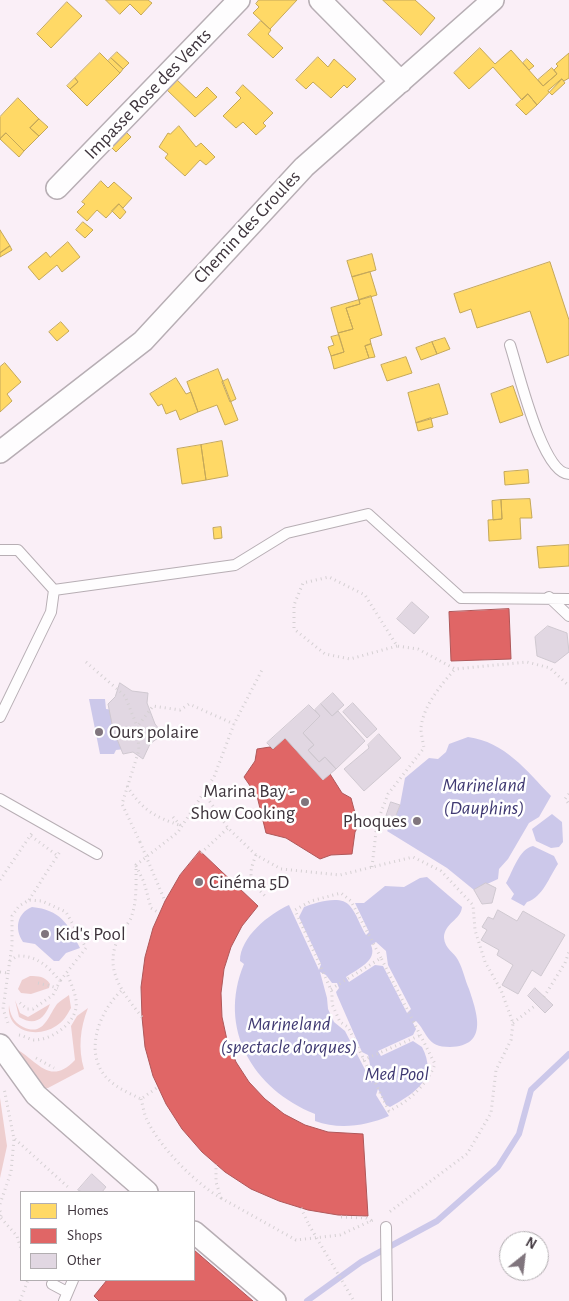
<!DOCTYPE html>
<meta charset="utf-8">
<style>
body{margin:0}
#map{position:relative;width:569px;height:1301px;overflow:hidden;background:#faeff7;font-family:"Alegreya Sans",sans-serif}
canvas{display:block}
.legend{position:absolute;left:20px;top:1191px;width:175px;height:90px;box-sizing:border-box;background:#fff;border:1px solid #b2aeb1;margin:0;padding:6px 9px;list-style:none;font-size:15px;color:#3e343c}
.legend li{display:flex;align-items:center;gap:10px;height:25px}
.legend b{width:25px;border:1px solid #b2aeb1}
.north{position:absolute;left:499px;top:1231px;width:50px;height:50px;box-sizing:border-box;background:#fff;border:1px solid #b2aeb1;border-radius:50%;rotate:29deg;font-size:14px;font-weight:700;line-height:20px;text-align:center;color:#3e343c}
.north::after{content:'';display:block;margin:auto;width:18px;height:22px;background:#80757d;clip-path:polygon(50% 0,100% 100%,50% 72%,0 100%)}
</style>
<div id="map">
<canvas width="569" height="1301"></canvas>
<ul class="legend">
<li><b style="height:14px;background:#ffd966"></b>Homes</li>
<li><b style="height:14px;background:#e06666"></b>Shops</li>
<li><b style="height:14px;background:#e1d7e2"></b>Other</li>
</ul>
<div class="north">N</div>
</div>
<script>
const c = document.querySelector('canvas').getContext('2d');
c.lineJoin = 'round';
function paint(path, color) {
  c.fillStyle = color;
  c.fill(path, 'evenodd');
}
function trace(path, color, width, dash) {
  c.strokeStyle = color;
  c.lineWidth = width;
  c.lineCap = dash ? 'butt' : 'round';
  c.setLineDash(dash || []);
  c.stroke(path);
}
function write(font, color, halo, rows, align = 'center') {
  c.font = font + ' "Alegreya Sans",sans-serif';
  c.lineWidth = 5;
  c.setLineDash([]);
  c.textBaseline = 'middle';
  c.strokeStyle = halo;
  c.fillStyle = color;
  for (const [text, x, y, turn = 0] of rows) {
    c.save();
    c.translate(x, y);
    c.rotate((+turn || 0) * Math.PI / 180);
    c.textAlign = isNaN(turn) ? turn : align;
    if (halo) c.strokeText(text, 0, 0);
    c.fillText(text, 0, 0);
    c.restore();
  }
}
const green = new Path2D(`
 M30 976C38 976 45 976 50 984L49 988 31 994 21 993 18 989 22 980Z
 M69 995 71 1008C67 1015 63 1022 56 1026 37 1039 6 1031 9 1005 10 1014 13 1022 23 1027 44 1037 48 1016 57 1004 60 1001 65 998 69 995Z
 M15 1000 20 1013 28 1017 50 1004C44 1020 34 1026 19 1017Z
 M88 1008C80 1028 78 1049 84 1069L48 1088H43L12 1047C37 1058 48 1088 75 1060L71 1026 77 1016Z
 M0 1098 7 1146 0 1178Z`);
const water = new Path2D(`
 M89 699H105L106 709 113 710 125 749 116 750 114 754H100Z
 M468 737C505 742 526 770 551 796L539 817 529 823 508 859 499 869 498 879 474 890 447 868 387 831 393 823 400 805 405 778 429 758 438 759 446 752 449 744Z
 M552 814 562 822 563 842 559 847 551 848 536 841 532 829Z
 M533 846 554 856 558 864C549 877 543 897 527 902L524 906 511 899 514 894 506 883C513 871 519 849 533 846Z
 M427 877 462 907C461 920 444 923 444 938 445 949 454 952 458 960 463 969 465 980 469 989 477 1013 489 1046 450 1047 426 1047 428 1033 416 1021L413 1023 416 1029 413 1035 378 1051 381 1056 413 1041 422 1047C438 1078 417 1092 390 1107L386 1105 378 1089 376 1095 389 1116C366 1126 339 1130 315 1121V1114C253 1089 217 1029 244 964L240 961C240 937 269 914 289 905L319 970 321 964 299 917 304 907C315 903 341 894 350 906 357 914 360 926 366 935L369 932 355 903H364L385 886 404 887 420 878ZM376 942 386 951 388 965 411 1009 407 1013 383 966 375 965 349 982 346 977C357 969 378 961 371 945ZM320 972 326 975 332 983H337L339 988 336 992 337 995 362 1052 368 1055C369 1058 373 1080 372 1083L345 1031 334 1022 328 1009 327 998Z
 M32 907C60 910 68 923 80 948L66 953 59 961H54L35 944 23 942C14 929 17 913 32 907Z`);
const homes = new Path2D(`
 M106 0H148L152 3 141 15 130 4 120 14Z
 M259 0H297L270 29 253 13 259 7 256 4Z
 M383 0H415L435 18 421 35Z
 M67 2 82 16 51 48 37 34Z
 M261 21 271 30 268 34 283 48 273 58 248 35Z
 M480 48 495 64 511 50 543 86 557 74 554 70 558 66 556 64 569 53V78L564 81 562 79 537 105 528 94 522 100 493 67 469 89 454 73Z
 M117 52 129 63 123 69 111 58Z
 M100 53 120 73 87 106 70 89 78 82 75 78Z
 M318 57 328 67 334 59 356 79 347 88 344 85 331 98 313 82 306 89 296 80Z
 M111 58 123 69 120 73 108 61Z
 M527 59 534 66 529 70 523 63Z
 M552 68 557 74 543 86 538 80Z
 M75 78 78 82 70 89 67 86Z
 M176 79 196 98 207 87 217 97 195 117 166 89Z
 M562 79 565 83 552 95 548 91Z
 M243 85 273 113 263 123 266 126 256 135 243 122 236 128 223 116 241 98 236 93Z
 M528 94 537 105 526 115 516 105Z
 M18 98 39 119 30 128 39 136 24 151 6 133 0 139V117Z
 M39 119 48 127 39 136 30 128Z
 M179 126 196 147 201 143 215 157 206 165 200 160 185 176 165 158 168 154 159 147 168 133 170 134Z
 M125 131 131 137 116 152 110 146Z
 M6 133 24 151 19 157 0 139Z
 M101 181 108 188 114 182 132 198 123 208 119 204 106 218 97 210 87 221 77 212 85 204 82 202Z
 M119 204 126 212 120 219 112 211Z
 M83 222 93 230 85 238 76 230Z
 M0 230 10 246 0 253Z
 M68 242 80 257 62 272 57 265 39 280 28 267 46 252 50 257Z
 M10 246 12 250 0 257V253Z
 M372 254 376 270 352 277 347 261Z
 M550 262 569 320V355L547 363 530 311 477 328 471 309 460 313 454 294Z
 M370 272 377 295 359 300 352 277Z
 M371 296 382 335 370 339 371 344 365 346 369 358 334 369 331 356 344 352 338 333 353 329 346 308 360 304 359 300Z
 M359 300 360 304 346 308 353 329 338 333 331 308Z
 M61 322 69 331 57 341 49 332Z
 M339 335 344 352 331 356 328 347 334 345 331 337Z
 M445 338 450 349 437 354 432 342Z
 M432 342 437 354 421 360 416 348Z
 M371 344 375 357 369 358 365 346Z
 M406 357 412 373 387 381 381 365Z
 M5 363 21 382 7 394 12 401 0 412V367Z
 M218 369 238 420 225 425 217 405 198 412 187 382Z
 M176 378 186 394 191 392 198 412 180 420 176 410 166 414 162 404 158 406 150 394Z
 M228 379 236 399 230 402 222 382Z
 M439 384 448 414 416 423 408 393Z
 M513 386 523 415 500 423 491 394Z
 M431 418 433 427 418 431 416 423Z
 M222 441 228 476 206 480 201 445Z
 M201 445 206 480 182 484 177 449Z
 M528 470 529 483 505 485 504 472Z
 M530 499 532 518H520L521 539 489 541 488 520 502 519 501 500Z
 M501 500 502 519 493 520 492 501Z
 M221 527 222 538 214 539 213 528Z
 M569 545V566L539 568 537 547Z`);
const shops = new Path2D(`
 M509 609 511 659 451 661 449 612Z
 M285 738 323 780 330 774 342 793 351 798 355 813 361 821 355 832 352 854 331 855 320 859 286 838 266 833 257 796 244 777 255 761 257 749 270 747 273 749Z
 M200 851 258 906 242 926 231 947 224 969 221 993 222 1017 227 1040 236 1062 249 1082 265 1099 284 1114 305 1125 328 1132 363 1134 368 1216 338 1215 308 1210 279 1201 251 1189 225 1172 202 1152 182 1129 166 1104 153 1076 145 1047 142 1017 141 987 145 957 153 928 165 901 180 875Z
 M194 1250 253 1301H99L94 1296 107 1280H194Z`);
const stream = new Path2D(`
 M307 1301 361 1262 437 1221 498 1167 519 1134 531 1090 569 1054`);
const building = new Path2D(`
 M412 602 429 617 414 634 397 619Z
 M548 626 567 633 569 652 555 663 537 656 535 637Z
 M120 683 132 691 148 693 147 703 155 724 163 734 150 744 143 759 133 752 123 754 113 729 108 704 115 697Z
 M333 693 344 705 332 716 321 704Z
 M353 703 377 729 367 738 343 712Z
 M321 704 332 716 338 711 365 741 336 769 325 757 319 762 308 750 314 745 303 733 320 716 315 710Z
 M309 705 320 716 303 733 314 745 308 750 319 762 325 757 336 769 323 780 285 738 273 749 267 743Z
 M379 734 401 758 364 791 344 769 369 748 368 745Z
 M391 802 400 805 393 823 385 820Z
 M486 883 496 888 492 903 482 904 474 890Z
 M498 910 517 921 523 911 565 935 541 976 532 970 518 994 502 985 513 965 497 955 499 950 481 940 487 930 482 927 488 917 493 919Z
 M535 988 553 1005 545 1013 528 996Z
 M92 1174 106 1187 102 1192H82L78 1190Z`);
const path = new Path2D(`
 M397 646 350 659 325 654 294 629V605L303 583 329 577 365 595 397 646 418 649 455 669 527 662 550 668 569 686
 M86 662 125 696 137 726
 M127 786C143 811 155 817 182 826
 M204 793 228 828 256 855 281 869 340 875 413 857 441 871 473 905 475 930 485 962 501 990 513 1023 511 1040 496 1070 491 1113 467 1154 388 1213
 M569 794 565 799 569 804
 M173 817 181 826
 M31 836 58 856
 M140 842 122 804 139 750 137 727 153 706 180 710 189 704 234 724
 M201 853 228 828
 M256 855C247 877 250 881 266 897
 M136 866 144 882 151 908 159 913
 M372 867 377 823 388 794 424 748C423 742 421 734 421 728 423 706 441 685 455 669
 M0 880 32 833
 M240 889 251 878
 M29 900 61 850
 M10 961 17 956C36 955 48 966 60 981L53 995 33 1009H27L19 1002
 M0 972 8 973 12 945V916L19 906 29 900 42 901 66 912 86 948 60 981
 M8 973 3 1009 9 1026
 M38 983 58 988
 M331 989 381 958 435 1064C427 1085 408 1102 389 1111L348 1027 340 1022 332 1004V992L295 910 311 901 341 893 351 901 381 958
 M121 991C98 1013 82 1056 110 1081 119 1089 131 1094 141 1099L158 1087
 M544 997 565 963 569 952
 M142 1017C122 992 102 968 120 935 123 928 130 923 132 915 137 900 136 881 136 865L178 832 214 777 234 724 263 668
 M513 1023 536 1005
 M19 1035C24 1036 29 1039 34 1040 51 1040 73 1025 76 1008 78 997 70 982 67 973
 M36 1058 54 1068
 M363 1060 421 1035
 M141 1099C143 1106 144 1115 148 1122 161 1148 196 1184 221 1198L216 1182V1164
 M15 1139 69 1188
 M221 1198 296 1240 340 1235 373 1220
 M0 1204 11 1172 14 1139 4 1088
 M301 1208 309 1225
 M0 1211 2 1214 0 1218
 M341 1217 366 1218 371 1221
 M1 1218 17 1236 21 1249
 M20 1301 28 1280`);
const service = new Path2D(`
 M510 345C518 369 542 474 569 474
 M0 550H18L54 590 51 612 0 717
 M54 590 235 565 287 533 368 514 461 598 569 599
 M549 597 569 616
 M0 799 97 854
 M386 1227 387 1301
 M52 1284 67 1292
 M64 1301 73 1280`);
const minor = new Path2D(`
 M320 0 401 82
 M57 188 239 0
 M0 452 143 341 304 167 493 0
 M0 1045 36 1095 147 1192
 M194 1232 275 1301`);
const pathBridge = new Path2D(`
 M140 842 165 901
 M309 1225 354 1301`);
const markers = [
 [99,732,5,"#80757d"],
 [305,802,5,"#80757d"],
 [417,821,5,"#80757d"],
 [199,882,5,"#80757d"],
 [45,934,5,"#80757d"]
];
const streetNames = [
 ["Impasse Rose des Vents",148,94,-46],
 ["Chemin des Groules",247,227,-47]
];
const poiNames = [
 ["Ours polaire",109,732],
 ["Marina Bay -",295,791,"right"],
 ["Show Cooking",295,813,"right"],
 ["Phoques",407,821,"right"],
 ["Cinéma 5D",209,882],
 ["Kid's Pool",55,934]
];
const waterNames = [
 ["Marineland",484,785],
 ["(Dauphins)",484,808],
 ["Marineland",289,1024],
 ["(spectacle d'orques)",289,1047],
 ["Med Pool",397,1074]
];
paint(green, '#eececf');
paint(water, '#ccc8ea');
paint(homes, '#ffd966');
trace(homes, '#c5a859', 1);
paint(shops, '#e06666');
trace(shops, '#af5759', 1);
trace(stream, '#ccc8ea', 6);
paint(building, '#e1d7e2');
trace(building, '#cfc8d0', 1);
trace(service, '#b7aeb4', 12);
trace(minor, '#b7aeb4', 24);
trace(path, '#d5d0d3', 3, [1, 4]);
trace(service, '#fefdfe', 10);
trace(minor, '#fefdfe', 21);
trace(pathBridge, '#d5d0d3', 3, [1, 4]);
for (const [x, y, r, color] of markers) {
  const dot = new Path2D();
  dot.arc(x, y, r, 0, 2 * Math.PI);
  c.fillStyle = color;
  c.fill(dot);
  trace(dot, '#fff', 2);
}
write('19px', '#3e343c', '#fff', streetNames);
write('19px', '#3e343c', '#fff', poiNames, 'left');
write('italic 20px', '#3f3972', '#fff', waterNames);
</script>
